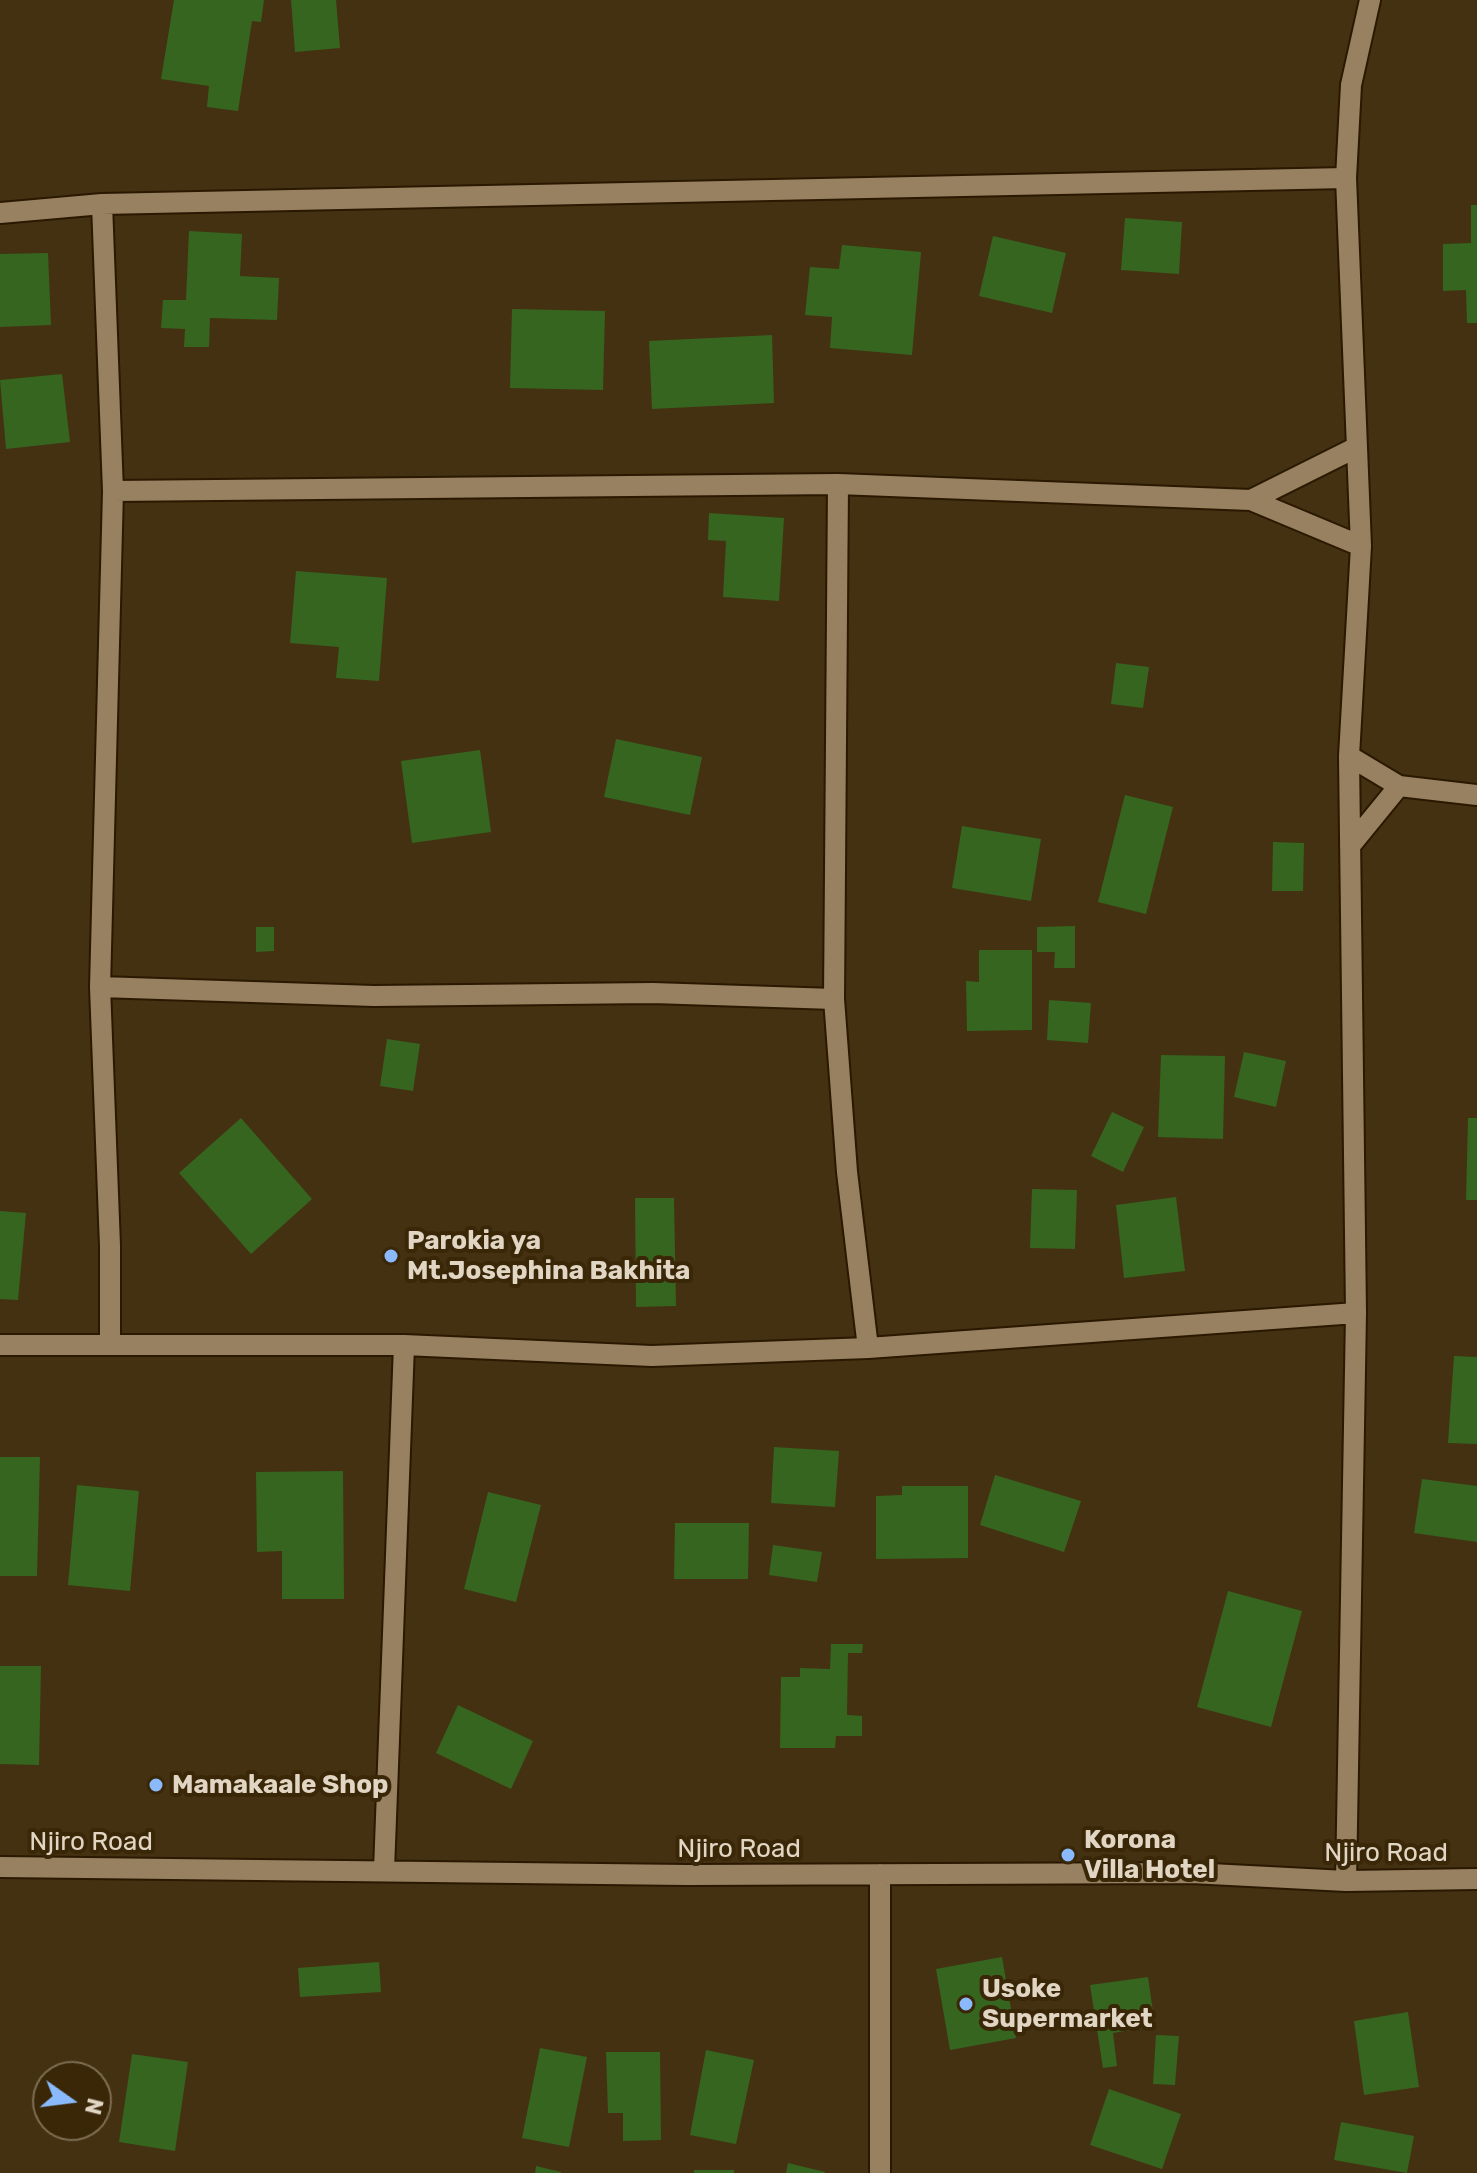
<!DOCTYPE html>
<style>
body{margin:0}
#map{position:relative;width:1477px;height:2173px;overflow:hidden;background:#443112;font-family:Rubik,sans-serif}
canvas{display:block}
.north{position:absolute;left:32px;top:2061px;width:80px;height:80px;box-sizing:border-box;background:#392707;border:2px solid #7c6d53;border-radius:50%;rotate:104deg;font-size:22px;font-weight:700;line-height:32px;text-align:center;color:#e1d5c4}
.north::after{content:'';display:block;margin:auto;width:28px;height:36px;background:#8abafc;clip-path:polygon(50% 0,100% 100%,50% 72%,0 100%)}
</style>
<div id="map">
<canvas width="1477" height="2173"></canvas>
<div class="north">N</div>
</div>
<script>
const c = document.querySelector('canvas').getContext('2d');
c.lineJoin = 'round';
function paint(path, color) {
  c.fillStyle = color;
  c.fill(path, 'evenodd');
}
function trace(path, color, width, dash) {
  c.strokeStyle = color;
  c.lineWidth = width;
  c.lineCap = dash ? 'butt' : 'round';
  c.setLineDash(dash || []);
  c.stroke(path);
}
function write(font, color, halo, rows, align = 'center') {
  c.font = font + ' Rubik,sans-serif';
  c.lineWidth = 8;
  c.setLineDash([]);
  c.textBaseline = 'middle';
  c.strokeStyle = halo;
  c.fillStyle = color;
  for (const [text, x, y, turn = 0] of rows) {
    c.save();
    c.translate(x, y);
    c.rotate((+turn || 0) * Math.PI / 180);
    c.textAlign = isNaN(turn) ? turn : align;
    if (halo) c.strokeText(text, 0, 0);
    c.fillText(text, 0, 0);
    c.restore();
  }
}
const building = new Path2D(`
 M174 0H264L261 22 252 21 238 111 207 107 209 86 161 79Z
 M291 0H336L340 48 295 52Z
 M1471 205H1477V323H1467L1466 290 1443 291V244L1471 243Z
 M1125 218 1182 222 1179 274 1121 270Z
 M189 231 242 234 240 276 279 278 277 320 210 318 209 347H184L185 329 161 328 163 300H186Z
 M993 236 1066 253 1052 313 979 296Z
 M842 245 921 252 912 355 830 348 832 317 805 315 810 267 839 269Z
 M48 253 51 325 0 327V254Z
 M512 309 605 311 603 390 510 388Z
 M772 335 774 403 652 409 649 341Z
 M62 374 70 442 6 449 0 380Z
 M709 513 784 518 779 601 723 597 726 541 708 540Z
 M296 571 387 578 379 681 336 678 339 647 290 643Z
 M1116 663 1149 667 1143 708 1111 704Z
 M616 739 702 757 690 815 604 797Z
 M480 750 491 832 412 843 401 761Z
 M1125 795 1173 807 1146 914 1098 902Z
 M962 826 1041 839 1031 901 952 888Z
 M1273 842 1304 843 1303 891H1272Z
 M1075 926V968H1054L1055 952H1037V927Z
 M256 927H274V951L256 952Z
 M979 950H1032V1030L967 1031 966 981 979 982Z
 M1049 1000 1091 1003 1088 1043 1047 1040Z
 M387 1039 420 1044 413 1091 380 1086Z
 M1244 1052 1286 1061 1276 1107 1234 1097Z
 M1161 1055 1225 1056 1223 1139 1158 1137Z
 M1112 1112 1144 1127 1123 1172 1091 1156Z
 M241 1118 312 1199 251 1254 179 1173Z
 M1468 1118H1477V1200H1466Z
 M1032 1189 1077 1190 1075 1249 1030 1248Z
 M1176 1197 1185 1271 1124 1278 1116 1205Z
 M635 1198H674L676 1306 636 1307Z
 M0 1211 26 1213 18 1300 0 1299Z
 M1454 1356 1477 1357V1444L1448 1443Z
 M774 1447 839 1451 835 1507 771 1503Z
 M0 1457H40L37 1576H0Z
 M343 1471 344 1599H282V1551L257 1552 256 1472Z
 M995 1475 1081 1501 1064 1552 980 1525Z
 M1422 1479 1477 1486V1542L1414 1533Z
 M77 1485 139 1491 130 1591 68 1585Z
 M902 1486H968V1558L876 1559V1496L902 1495Z
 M488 1492 541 1505 516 1602 464 1589Z
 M675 1523H749L748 1579H674Z
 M773 1545 822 1552 817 1582 769 1575Z
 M1228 1591 1302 1611 1271 1727 1197 1707Z
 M831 1644H863L862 1653H848L847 1715 862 1716V1736H836L835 1748H780L781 1677H800V1668L830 1669Z
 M0 1666H41L39 1765 0 1764Z
 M458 1705 533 1741 511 1789 436 1753Z
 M1002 1957 1016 2038 950 2050 936 1969Z
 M379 1962 381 1992 300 1997 298 1968Z
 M1148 1977 1155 2026 1113 2033 1117 2066 1103 2068 1090 1985Z
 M1408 2012 1419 2087 1364 2095 1354 2021Z
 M1156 2035 1179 2036 1175 2085 1153 2084Z
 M540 2048 587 2057 569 2147 522 2138Z
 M706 2050 754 2060 736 2144 690 2135Z
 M606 2052H660L661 2140 623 2141V2113H608Z
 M132 2054 188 2062 175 2151 119 2142Z
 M1109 2089 1181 2114 1162 2169 1090 2145Z
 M1341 2122 1414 2136 1407 2173 1334 2160Z
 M788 2163 825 2172V2173H786Z
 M536 2166 561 2172V2173H535Z
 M694 2170H734V2173H694Z`);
const minor = new Path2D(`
 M102 204 113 491 100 987 110 1246V1343
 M0 213 102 204 1346 178
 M838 484 834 999 847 1172 868 1348
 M113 491 838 484 1251 500 1355 448
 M1251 500 1361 546
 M1349 756 1399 786 1477 795
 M1350 846 1399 786
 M100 987 374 996 653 993 834 999
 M0 1345H404L652 1356 868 1348 1356 1313
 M0 1867 687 1875 1191 1873 1346 1881 1477 1879
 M384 1870 404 1345
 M1346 1881 1356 1313 1349 756 1361 546 1346 178 1351 85 1370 0
 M880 2173V1874`);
const markers = [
 [391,1256,8,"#8abafc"],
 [156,1785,8,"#8abafc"],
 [1068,1855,8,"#8abafc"],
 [966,2004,8,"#8abafc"]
];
const poiNames = [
 ["Parokia ya",407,1241],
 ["Mt.Josephina Bakhita",407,1271],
 ["Mamakaale Shop",172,1785],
 ["Korona",1084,1840],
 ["Villa Hotel",1084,1870],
 ["Usoke",982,1989],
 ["Supermarket",982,2019]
];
const streetNames = [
 ["Njiro Road",91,1842],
 ["Njiro Road",739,1849],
 ["Njiro Road",1386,1853]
];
paint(building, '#36651f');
trace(minor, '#2a1800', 24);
trace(minor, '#988161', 20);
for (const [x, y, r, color] of markers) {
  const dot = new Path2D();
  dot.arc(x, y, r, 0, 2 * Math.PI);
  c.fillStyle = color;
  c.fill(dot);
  trace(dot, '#392707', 3);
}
write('bold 26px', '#e1d5c4', '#392707', poiNames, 'left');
write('26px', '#e1d5c4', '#392707', streetNames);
</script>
